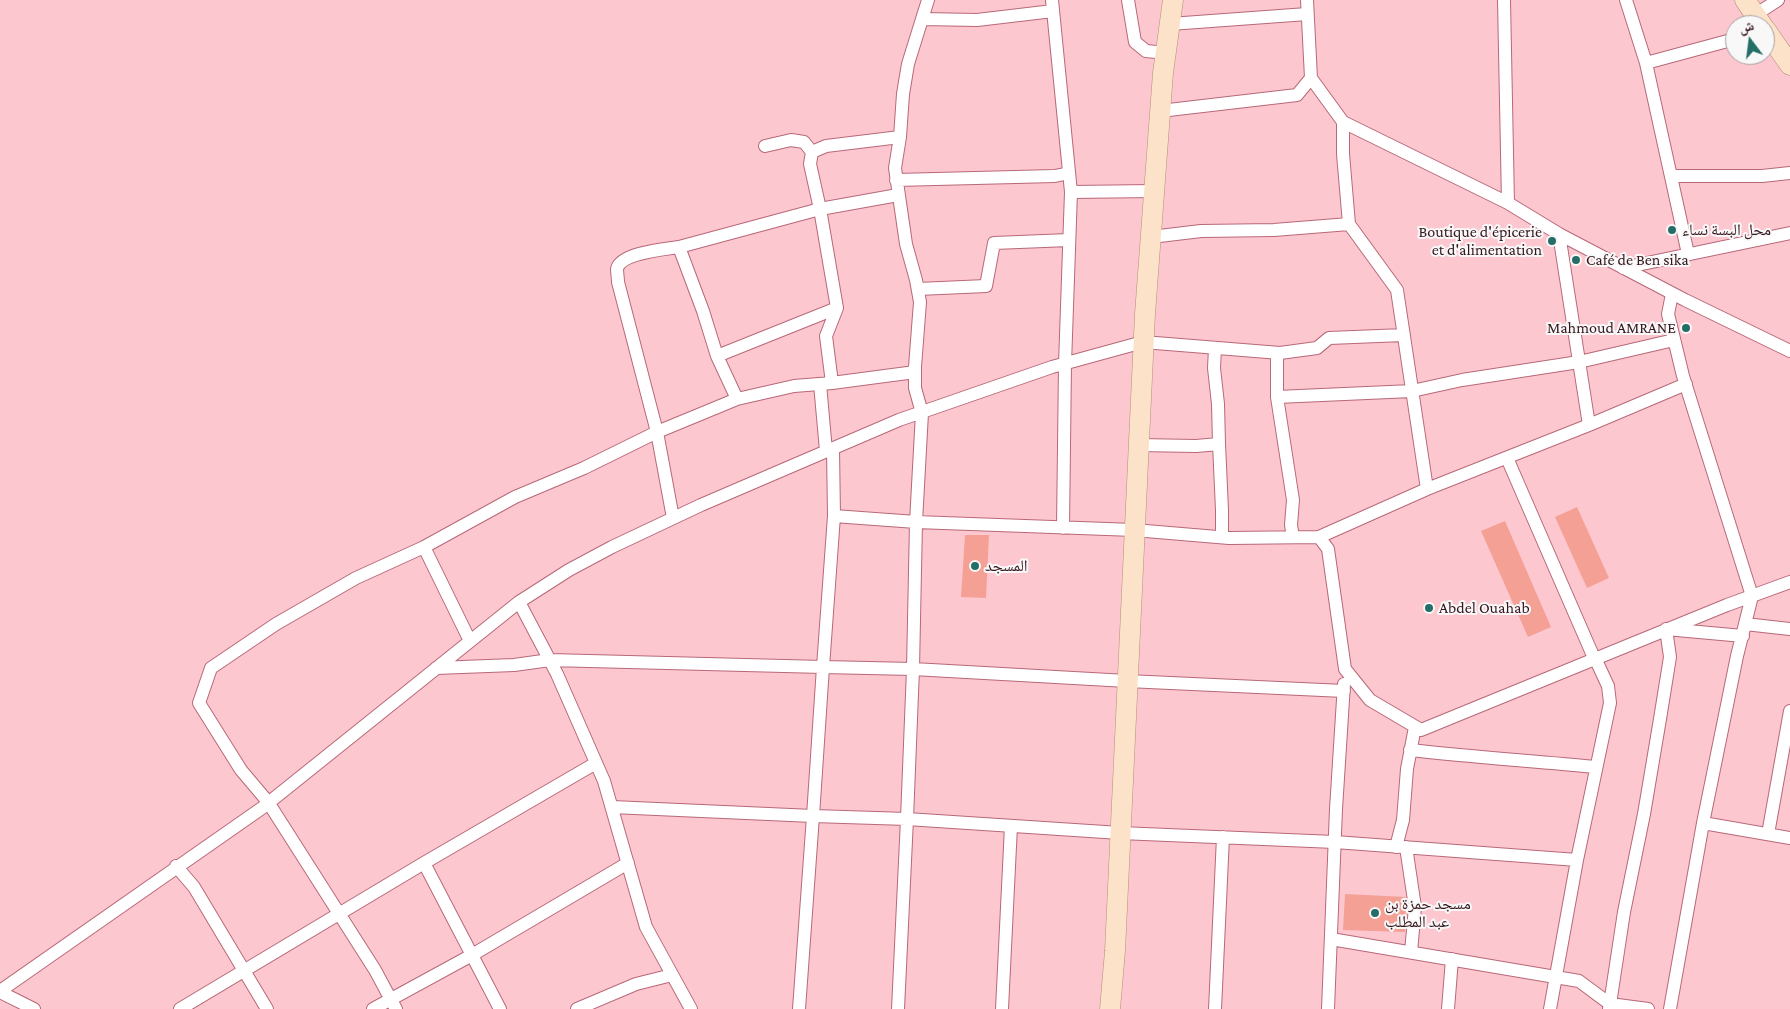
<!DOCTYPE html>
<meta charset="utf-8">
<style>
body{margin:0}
#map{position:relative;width:1790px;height:1009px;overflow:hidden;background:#fdc7d0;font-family:"Crimson Pro","Noto Naskh Arabic",serif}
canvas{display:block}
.north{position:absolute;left:1725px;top:15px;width:50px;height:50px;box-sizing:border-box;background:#f8f8f8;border:1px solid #aa9ea0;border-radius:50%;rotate:345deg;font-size:14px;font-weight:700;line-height:20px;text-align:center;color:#36161d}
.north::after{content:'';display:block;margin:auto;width:18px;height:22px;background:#256e68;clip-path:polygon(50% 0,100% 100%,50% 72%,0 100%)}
</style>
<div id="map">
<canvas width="1790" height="1009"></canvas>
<div class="north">ش</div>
</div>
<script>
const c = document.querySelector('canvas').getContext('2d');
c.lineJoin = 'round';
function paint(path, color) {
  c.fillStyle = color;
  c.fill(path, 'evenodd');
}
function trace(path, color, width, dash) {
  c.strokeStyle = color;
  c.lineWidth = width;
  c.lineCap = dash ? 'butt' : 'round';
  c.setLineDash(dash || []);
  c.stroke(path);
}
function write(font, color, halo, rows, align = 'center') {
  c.font = font + ' "Crimson Pro","Noto Naskh Arabic",serif';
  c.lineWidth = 4;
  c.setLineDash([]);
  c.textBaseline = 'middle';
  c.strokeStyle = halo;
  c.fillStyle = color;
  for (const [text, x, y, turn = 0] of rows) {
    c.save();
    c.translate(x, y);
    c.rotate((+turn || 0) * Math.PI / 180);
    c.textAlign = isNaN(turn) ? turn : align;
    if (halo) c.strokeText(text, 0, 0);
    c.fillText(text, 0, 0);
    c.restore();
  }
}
const building = new Path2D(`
 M1577 507 1609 578 1587 588 1555 517Z
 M1505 521 1551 627 1528 637 1481 531Z
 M965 535H989L986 598 961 597Z
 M1345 894 1406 897 1405 932 1343 930Z`);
const street = new Path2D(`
 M928 0 922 19 977 20 1053 11
 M1052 0 1071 192
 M1128 0 1135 42 1146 51 1166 53
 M1307 0 1311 78 1343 122 1508 203 1559 234 1685 300 1790 351
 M1504 0 1508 203
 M1626 0 1646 63 1688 254
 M1755 15 1778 0
 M1170 24 1307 14
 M1646 63 1735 39
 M1160 111 1297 95 1311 78
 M765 146 791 140 804 142 812 152
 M1672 176H1762L1790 173
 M896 180 1055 176 1069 173
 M898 195 820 209 837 308 826 336 832 383 915 372
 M1349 224 1397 290 1427 489
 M1559 234 1589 425
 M1151 237 1201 231 1274 230 1349 224 1343 154V122
 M1623 268 1790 233
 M918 289 986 286 994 243 1069 240
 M1215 348 1214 368 1218 404 1219 444
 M1277 353V397L1412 391 1462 380 1579 362 1674 340
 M717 356 837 308
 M832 383 794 386 737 399 717 356 703 311 679 247 820 209 810 164 812 152 826 146 900 137
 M820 384 826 451
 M1277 397 1293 500 1291 525 1293 537
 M1138 445 1196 446 1219 444 1222 510V537
 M833 449 834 516 916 522 922 413 915 388V367L920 302 916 280 906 244 895 168 900 137 903 94 908 64 922 19
 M1507 458 1594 658
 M673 518 657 432 737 399
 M1063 528 1065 364 1071 192 1154 191
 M1319 537 1427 489 1589 425 1686 384
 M519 602 557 674 604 781 646 927 691 1009
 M1745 624 1790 629
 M470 641 424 547 515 497 584 468 657 432 618 282C618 278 617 273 617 269 620 253 665 249 679 247
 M436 668 514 665 550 660 823 667 813 816 907 819 913 669 823 667 834 516
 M1344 691 1127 681 913 669 916 522 1134 530 1229 538 1319 537 1328 549 1345 669 1370 700 1421 730 1727 605 1790 582
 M1410 750C1472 757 1534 761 1596 767
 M612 807 813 816 799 1009
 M1703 823 1790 838
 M1768 834 1790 711
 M1396 847 1403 820 1407 769 1415 727
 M1406 847 1415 907 1411 952
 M1577 860 1610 703 1608 686 1595 658
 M424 863 500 1009
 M176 866 194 887 267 1009
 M1331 939 1579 981 1610 1004 1624 912 1644 814 1660 719 1670 657 1666 629 1743 636
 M0 991 262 808 519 602 569 570 612 547 701 505 899 420 1052 367 1143 342 1280 353 1317 348 1329 338 1404 335
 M0 992 34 1009
 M180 1009 424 863 596 763
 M373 1009 472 955 628 863
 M396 1009 375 970 268 802 241 770 199 703 211 668 276 624 356 578 424 547
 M577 1009 636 984 672 975
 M898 1009 907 819 1120 833 1335 842 1577 860 1550 1009
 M1002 1009 1011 826
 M1215 1009 1223 837
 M1328 1009 1336 809 1344 684
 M1448 1009 1452 959
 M1609 1009 1610 1004 1648 1009
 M1670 1009 1703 823 1737 656 1752 596 1683 376 1668 314 1672 294`);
const primary = new Path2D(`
 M1745 0 1762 25
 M1765 29 1790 65
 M1110 1009 1115 951 1145 314 1163 73 1173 0`);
const markers = [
 [1672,230,5,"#256e68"],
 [1552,241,5,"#256e68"],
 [1576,260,5,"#256e68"],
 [1686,328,5,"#256e68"],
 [975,566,5,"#256e68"],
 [1429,608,5,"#256e68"],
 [1375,913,5,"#256e68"]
];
const poiNames = [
 ["محل البسة نساء",1682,230],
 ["Boutique d'épicerie",1542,232,"right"],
 ["et d'alimentation",1542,250,"right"],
 ["Café de Ben sika",1586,260],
 ["Mahmoud AMRANE",1676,328,"right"],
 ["المسجد",985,566],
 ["Abdel Ouahab",1439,608],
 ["مسجد حمزة بن",1385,904],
 ["عبد المطلب",1385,922]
];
paint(building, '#f5a095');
trace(street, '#b86878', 14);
trace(primary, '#b48e75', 21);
trace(street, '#fff', 12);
trace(primary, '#fbe2c9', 20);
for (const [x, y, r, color] of markers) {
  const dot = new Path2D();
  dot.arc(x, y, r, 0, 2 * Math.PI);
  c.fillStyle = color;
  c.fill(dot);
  trace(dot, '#f8f8f8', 2);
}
write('16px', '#36161d', '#f8f8f8', poiNames, 'left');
</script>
